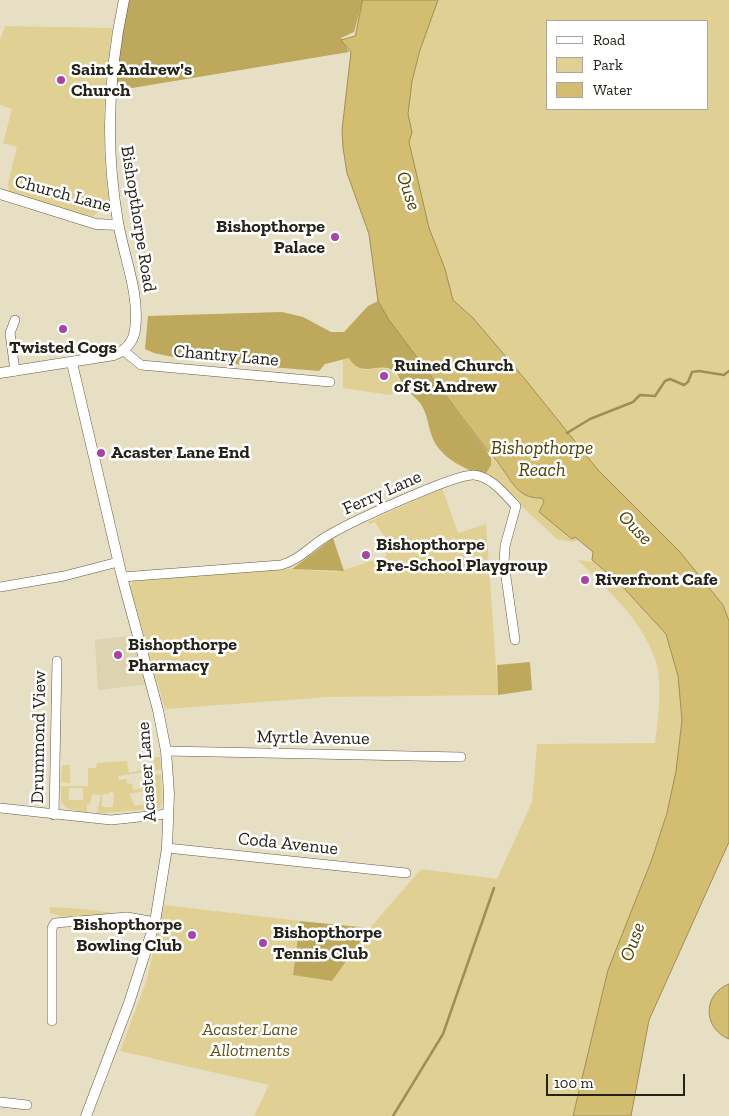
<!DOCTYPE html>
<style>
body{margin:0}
#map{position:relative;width:729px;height:1116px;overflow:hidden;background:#e7dfc3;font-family:"Zilla Slab",serif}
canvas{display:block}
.legend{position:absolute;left:546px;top:20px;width:162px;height:90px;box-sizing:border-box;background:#fff;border:1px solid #a8a7a3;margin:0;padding:6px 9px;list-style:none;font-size:15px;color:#252218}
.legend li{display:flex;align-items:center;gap:10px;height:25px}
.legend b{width:25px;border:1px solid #a8a7a3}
.scale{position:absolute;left:546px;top:1074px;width:139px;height:22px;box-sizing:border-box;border:2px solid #252218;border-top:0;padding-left:6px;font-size:15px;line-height:18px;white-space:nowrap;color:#252218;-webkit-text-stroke:4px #fff;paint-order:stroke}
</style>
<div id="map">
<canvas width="729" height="1116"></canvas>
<ul class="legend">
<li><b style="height:6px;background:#fff"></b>Road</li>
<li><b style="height:14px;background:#e1d093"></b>Park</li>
<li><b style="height:14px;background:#d3bd70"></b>Water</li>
</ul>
<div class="scale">100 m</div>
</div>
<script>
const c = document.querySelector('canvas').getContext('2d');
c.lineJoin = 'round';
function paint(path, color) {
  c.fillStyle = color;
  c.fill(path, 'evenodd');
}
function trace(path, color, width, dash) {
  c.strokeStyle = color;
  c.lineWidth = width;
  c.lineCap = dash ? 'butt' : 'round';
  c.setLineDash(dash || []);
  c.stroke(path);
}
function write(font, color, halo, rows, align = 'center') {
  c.font = font + ' "Zilla Slab",serif';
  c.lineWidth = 5;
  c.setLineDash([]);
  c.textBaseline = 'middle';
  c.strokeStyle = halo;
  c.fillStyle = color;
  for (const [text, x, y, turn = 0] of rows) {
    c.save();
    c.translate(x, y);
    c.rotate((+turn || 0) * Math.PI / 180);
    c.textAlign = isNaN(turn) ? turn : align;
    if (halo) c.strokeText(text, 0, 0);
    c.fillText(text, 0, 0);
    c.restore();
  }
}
const built = new Path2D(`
 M143 634 157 683 98 690 95 640Z`);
const green = new Path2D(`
 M438 0H729V621L723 605 680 552 598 470 524 378 473 318 453 300 445 269 429 228 409 142 412 132 408 114 412 81 420 50ZM548 21H708V109H548Z
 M5 26 113 28C103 85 101 144 109 201L93 217 9 193 8 183 17 147 3 143 12 109 0 105V40Z
 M349 358 365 370C389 367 391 367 404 387L390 395 343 388V360Z
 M491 457C507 471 516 500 542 498L544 502 540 508 572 539 575 537 578 540 572 542 557 539 490 477 485 475 491 465Z
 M442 488 458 533 486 524 498 695 329 697 165 709 130 586 134 580 292 569 337 572 387 556 380 541 385 538 375 522 369 524 368 522Z
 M578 560 593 562 621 585 666 634 678 676 682 720 676 771 667 813 652 859 608 970 573 1116H254L269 1085 120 1051 146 982 164 905 300 921 293 974 332 981 370 928 421 869 497 879 532 802 537 744 655 743C658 721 663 680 655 659 641 618 607 590 578 560Z
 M155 757H160L161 770 118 776 119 780 127 779V783L132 784 133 790 145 788 144 781 147 780V775L161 774 162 803 160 808 97 814 101 795 92 794 90 805 87 804V813L66 808 61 801V786H88V768H96L97 763 127 761 129 773 142 770 141 764H153ZM69 788H83V800H69ZM145 791 147 804 135 806 129 794ZM110 792 114 793 113 807H102V794H109Z
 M62 765H70V783L61 782Z
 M50 907C71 909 138 908 144 933L102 927 50 913Z`);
const forest = new Path2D(`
 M128 0H363L354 32 341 38 349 52 114 91Z
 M378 301 389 320 491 457V465L485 475C467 471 441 458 433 439 429 430 428 419 424 410 421 401 410 394 404 387 401 382 398 374 394 371 379 360 362 380 349 358L325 364 319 371 187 360 154 353 145 349 148 316 282 312 303 317 331 332H344L368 306Z
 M333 538 344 571 292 569Z
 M530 662 532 690 498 695 497 665Z
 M300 921 370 928 332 981 293 975Z`);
const water = new Path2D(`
 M363 0H438L420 50 412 81 408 114 412 132 409 142 429 228 445 269 453 300 473 318 524 378 598 470 680 552 723 605 729 621V842L649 1020 631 1116H573L608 970 652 859 667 813 676 771 682 720 678 676 666 634 621 585 592 560 593 552 575 537 572 539 539 512 544 502 542 498C519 499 513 483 501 467 497 460 491 455 486 449L389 320 378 301 369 234 347 173 343 148 342 130 351 52 341 40 355 36Z
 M729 984V1039C703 1029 702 994 729 984Z`);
const stream = new Path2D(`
 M567 433 590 419 633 402 640 395 655 396 665 381 670 379 684 385 688 382 692 372 699 371 724 375 729 371
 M393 1116 443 1034 494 888`);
const minor = new Path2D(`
 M124 351 141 365 330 382
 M15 371 10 333 15 320
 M122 577 281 565C300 560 312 544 329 535 349 523 456 473 474 475 492 477 504 494 516 506L505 546 504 563 515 640
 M0 587 64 576 118 562
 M166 751 461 757
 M0 808 111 820 168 814
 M54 815 57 661
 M167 848 406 873
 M52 1021V928L55 923 127 917 155 922
 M0 1102 27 1105`);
const tertiary = new Path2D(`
 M0 194 96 224 118 225
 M72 363 122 577 158 710 166 751 169 793 167 848 155 922 129 1003 86 1116
 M0 373 114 355C126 350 133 343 135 330 140 293 124 258 118 222 105 147 108 74 124 0`);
const markers = [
 [61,80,5,"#ab43a6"],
 [335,237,5,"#ab43a6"],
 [63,329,5,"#ab43a6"],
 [384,376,5,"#ab43a6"],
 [101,453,5,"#ab43a6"],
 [366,555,5,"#ab43a6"],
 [585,580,5,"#ab43a6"],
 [118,655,5,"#ab43a6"],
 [192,935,5,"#ab43a6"],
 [263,943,5,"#ab43a6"]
];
const poiNames = [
 ["Saint Andrew's",71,70],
 ["Church",71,91],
 ["Bishopthorpe",325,227,"right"],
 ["Palace",325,248,"right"],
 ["Twisted Cogs",63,348,"center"],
 ["Ruined Church",394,366],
 ["of St Andrew",394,387],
 ["Acaster Lane End",111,453],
 ["Bishopthorpe",376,545],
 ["Pre-School Playgroup",376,566],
 ["Riverfront Cafe",595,580],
 ["Bishopthorpe",128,645],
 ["Pharmacy",128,666],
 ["Bishopthorpe",182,925,"right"],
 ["Bowling Club",182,946,"right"],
 ["Bishopthorpe",273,933],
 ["Tennis Club",273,954]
];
const streetNames = [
 ["Church Lane",63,194,15],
 ["Bishopthorpe Road",138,219,81],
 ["Chantry Lane",226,356,5],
 ["Ferry Lane",382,493,-24],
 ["Drummond View",39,737,-89],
 ["Myrtle Avenue",313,738,1],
 ["Acaster Lane",147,772,-94],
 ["Coda Avenue",288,844,6]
];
const parkNames = [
 ["Acaster Lane",250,1030],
 ["Allotments",250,1051]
];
const waterNames = [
 ["Ouse",408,191,71],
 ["Bishopthorpe",542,449],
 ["Reach",542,471],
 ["Ouse",635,528,46],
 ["Ouse",633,942,-70]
];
paint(built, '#ddd3af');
paint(green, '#e1d093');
paint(forest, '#bda85b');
paint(water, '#d3bd70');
trace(water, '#9f8e56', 1);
trace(stream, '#9f8e56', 2.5);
trace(minor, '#625b43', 10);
trace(tertiary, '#625b43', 11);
trace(minor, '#fff', 9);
trace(tertiary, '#fff', 10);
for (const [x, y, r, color] of markers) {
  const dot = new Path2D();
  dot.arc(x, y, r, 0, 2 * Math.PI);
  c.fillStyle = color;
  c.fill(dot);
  trace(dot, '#fff', 2);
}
write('bold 18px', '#252218', '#fff', poiNames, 'left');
write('18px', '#252218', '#fff', streetNames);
write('italic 18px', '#615217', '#fff', parkNames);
write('italic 19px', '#4f4000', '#fff', waterNames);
</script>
